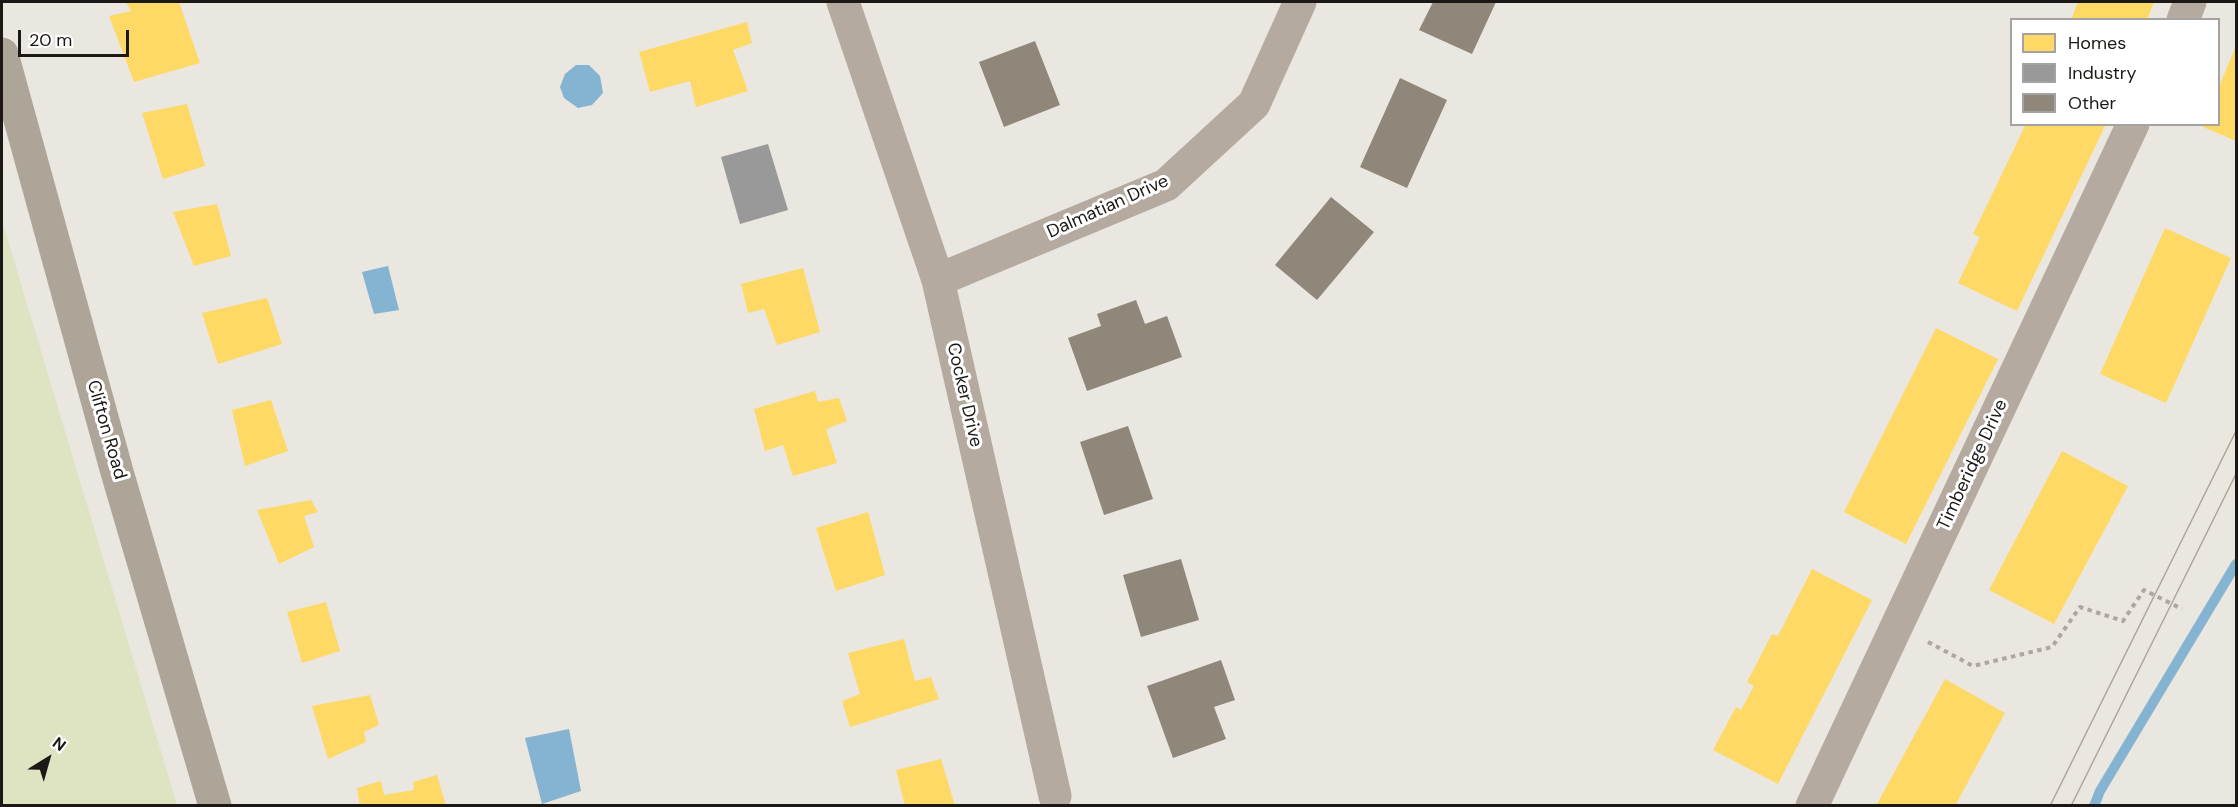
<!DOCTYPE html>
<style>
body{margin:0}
#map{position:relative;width:2238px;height:807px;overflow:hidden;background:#eae6e0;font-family:"DM Sans",sans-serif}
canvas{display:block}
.frame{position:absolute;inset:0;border:3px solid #1b1815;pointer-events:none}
.legend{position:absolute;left:2010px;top:18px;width:210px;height:108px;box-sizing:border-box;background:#fff;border:2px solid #a4a3a1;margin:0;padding:8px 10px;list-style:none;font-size:18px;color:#1b1815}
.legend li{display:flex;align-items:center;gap:12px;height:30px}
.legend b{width:30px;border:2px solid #a4a3a1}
.north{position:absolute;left:18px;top:729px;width:60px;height:60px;-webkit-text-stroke:4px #fff;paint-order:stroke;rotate:37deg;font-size:16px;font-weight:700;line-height:24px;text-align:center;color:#1b1815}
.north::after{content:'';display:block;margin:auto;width:21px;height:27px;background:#1b1815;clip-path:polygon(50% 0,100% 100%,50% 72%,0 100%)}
.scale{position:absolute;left:18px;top:30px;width:111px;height:27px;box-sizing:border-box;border:3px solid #1b1815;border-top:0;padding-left:8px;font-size:18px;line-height:21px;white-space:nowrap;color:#1b1815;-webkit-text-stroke:4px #fff;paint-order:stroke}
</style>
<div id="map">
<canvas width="2238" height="807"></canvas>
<div class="frame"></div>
<ul class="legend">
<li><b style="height:16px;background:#ffd966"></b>Homes</li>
<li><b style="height:16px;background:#999"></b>Industry</li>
<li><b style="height:16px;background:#8f877a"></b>Other</li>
</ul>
<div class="north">N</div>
<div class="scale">20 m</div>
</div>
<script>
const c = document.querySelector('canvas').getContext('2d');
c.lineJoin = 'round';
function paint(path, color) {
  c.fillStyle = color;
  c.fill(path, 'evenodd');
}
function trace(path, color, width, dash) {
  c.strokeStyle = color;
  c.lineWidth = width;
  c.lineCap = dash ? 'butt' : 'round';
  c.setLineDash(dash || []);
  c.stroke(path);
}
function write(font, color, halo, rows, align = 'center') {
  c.font = font + ' "DM Sans",sans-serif';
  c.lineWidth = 6;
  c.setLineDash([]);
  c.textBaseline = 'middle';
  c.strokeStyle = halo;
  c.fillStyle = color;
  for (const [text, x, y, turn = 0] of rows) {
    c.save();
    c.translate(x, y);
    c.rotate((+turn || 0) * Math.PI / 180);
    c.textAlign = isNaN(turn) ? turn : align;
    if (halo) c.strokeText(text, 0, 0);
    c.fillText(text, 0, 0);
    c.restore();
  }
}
const green = new Path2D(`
 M2 221 177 805H2Z`);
const water = new Path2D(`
 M576 65H589L600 76 603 93 592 105 578 108 564 98 560 87 565 74Z
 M388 266 399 310 374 314 362 272Z
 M569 729 581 791 542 804 525 738Z`);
const homes = new Path2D(`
 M126 2H179L200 63 134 82 109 16 131 11Z
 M2078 2H2154L2147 20H2071Z
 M747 22 752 43 733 50 748 91 696 107 690 81 650 92 639 52Z
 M2236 46V141L2203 127 2204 124H2218V89Z
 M187 104 205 166 163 179 142 113Z
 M2026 124H2106L2017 311 1958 283 1980 237 1973 234Z
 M217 204 231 256 194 266 173 212Z
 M2165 228 2231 258 2166 403 2100 374Z
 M803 268 820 332 777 345 764 309 748 313 741 284Z
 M267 298 282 344 218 364 202 313Z
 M1936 328 1998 359 1906 544 1844 512Z
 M815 391 818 402 839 398 847 421 826 429 837 463 793 476 783 445 765 451 754 409Z
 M271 400 288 451 245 466 232 410Z
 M2062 451 2128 486 2054 624 1989 590Z
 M311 500 318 512 304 516 314 547 279 564 257 510Z
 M868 512 885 575 836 591 816 528Z
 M1812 569 1872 600 1778 784 1713 750 1736 707 1741 710 1754 686 1747 682 1772 634 1778 636Z
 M326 602 340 651 302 663 287 612Z
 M904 639 915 681 931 677 939 699 850 727 842 701 860 694 848 653Z
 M1945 679 2005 713 1955 806H1876Z
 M370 695 379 725 364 732 366 742 328 759 312 706Z
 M941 759 955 806H905L896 770Z
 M437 775 446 806H360L357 788 381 781 384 795 414 790 413 782Z`);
const industry = new Path2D(`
 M768 144 788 210 740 224 721 157Z`);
const stream = new Path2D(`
 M2094 806 2100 791 2236 564`);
const building = new Path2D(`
 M1433 2H1496L1472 54 1419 30Z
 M1035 41 1060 105 1004 127 979 62Z
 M1400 78 1447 100 1407 188 1360 167Z
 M1331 197 1374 232 1317 300 1275 265Z
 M1136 300 1145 324 1167 316 1182 357 1087 391 1068 338 1101 326 1097 314Z
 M1128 426 1153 499 1104 515 1080 442Z
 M1181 559 1199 620 1141 637 1123 575Z
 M1221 660 1235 700 1214 707 1226 739 1173 758 1147 686Z`);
const path = new Path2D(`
 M1928 642 1973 666 2052 647 2080 607 2123 621 2144 590 2182 609`);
const minor = new Path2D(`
 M843 2 938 280 1055 796
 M2183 20 2190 2
 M938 280 1166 185 1254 104 1300 2
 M1812 806 2133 124`);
const major = new Path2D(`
 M2 54 117 472 215 806`);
const tram = new Path2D(`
 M2050 806 2236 431
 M2071 806 2236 474`);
const streetNames = [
 ["Dalmatian Drive",1108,207,-24],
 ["Cocker Drive",964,395,77],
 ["Clifton Road",106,430,74],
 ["Timberidge Drive",1973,465,-65]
];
paint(green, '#dee3c2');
paint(water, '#85b3d2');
paint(homes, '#ffd966');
paint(industry, '#999');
trace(stream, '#85b3d2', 10);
paint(building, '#8f877a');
trace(path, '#afa79e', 4, [4.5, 4.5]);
trace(minor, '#b5aa9f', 33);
trace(major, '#aea599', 33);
trace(tram, '#aca59e', 1.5);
write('18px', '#1b1815', '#fff', streetNames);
</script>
